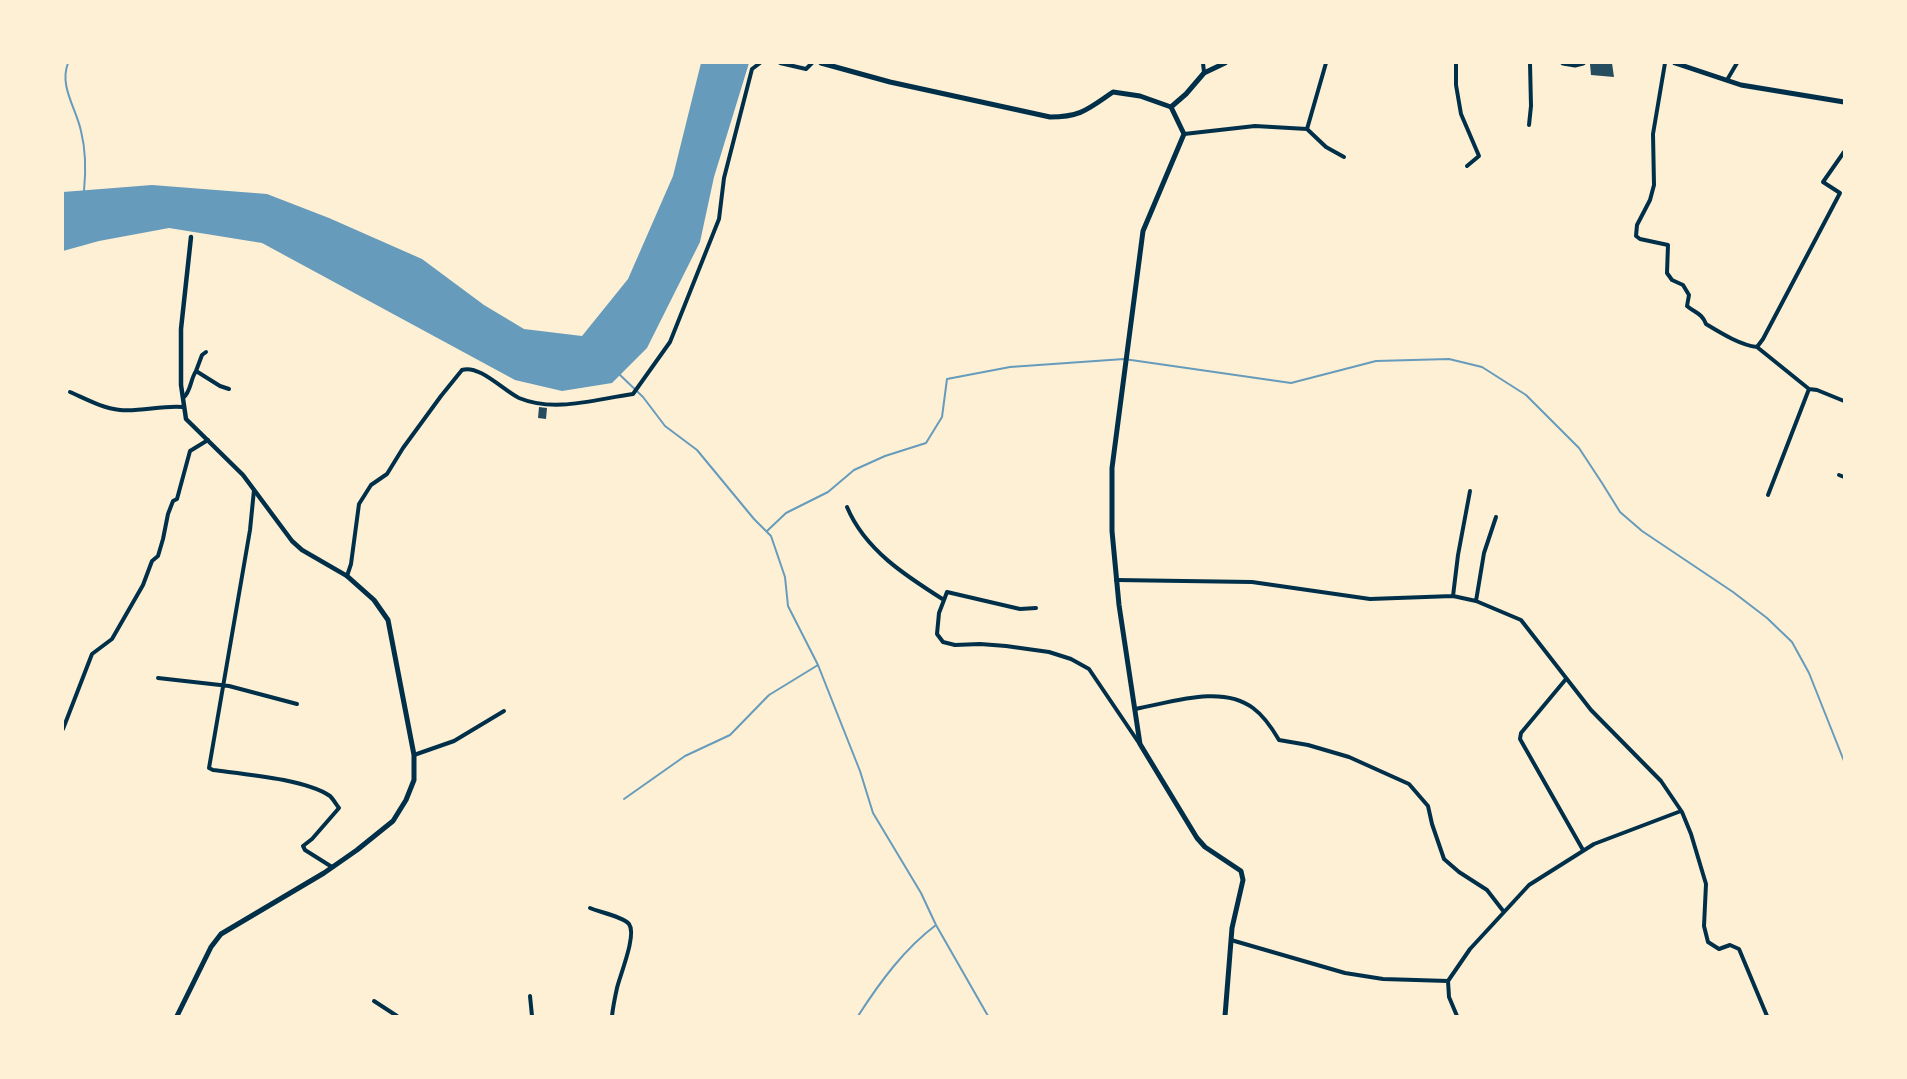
<!DOCTYPE html>
<style>
body{margin:0}
#map{position:relative;width:1907px;height:1079px;overflow:hidden;background:#fdf0d5;font-family:Barlow,sans-serif}
canvas{display:block}
.frame{position:absolute;inset:0;border:64px solid #fdf0d5;pointer-events:none}
</style>
<div id="map">
<canvas width="1907" height="1079"></canvas>
<div class="frame"></div>
</div>
<script>
const c = document.querySelector('canvas').getContext('2d');
c.lineJoin = 'round';
function paint(path, color) {
  c.fillStyle = color;
  c.fill(path, 'evenodd');
}
function trace(path, color, width, dash) {
  c.strokeStyle = color;
  c.lineWidth = width;
  c.lineCap = dash ? 'butt' : 'round';
  c.setLineDash(dash || []);
  c.stroke(path);
}
const water = new Path2D(`
 M701 63H749L714 177 700 242 647 348 612 383 562 391 515 380 262 243 169 228 99 241 63 251V192L152 185 267 194 329 218 422 259 484 305 524 329 582 336 628 279 673 176Z`);
const stream = new Path2D(`
 M68 63C59 86 76 108 81 131 86 151 86 171 84 191
 M619 374 643 397 665 426 697 450 754 519 771 536 785 577 788 606 818 665 835 708 860 771 873 813 921 893 936 925 988 1016
 M767 531 786 513 828 492 854 470 885 456 926 443 942 417 947 379 1010 367 1124 359 1291 383 1376 361 1449 359 1482 367 1526 395 1579 448 1602 483 1620 512 1642 531 1733 592 1767 618 1792 642 1809 673 1844 761
 M624 799 685 756 730 735 769 695 818 665
 M858 1016C880 982 904 949 936 925`);
const building = new Path2D(`
 M1606 63H1612L1614 77 1591 75 1590 64Z
 M539 407 547 408 546 419 538 418Z`);
const minor = new Path2D(`
 M780 63 806 69 812 63
 M1203 63 1204 72
 M1456 63V85L1461 114 1479 156 1467 166
 M1665 63 1653 134 1654 185 1650 200 1637 225 1636 236 1640 239 1668 245 1667 273 1672 280 1683 285 1689 295 1687 306C1695 313 1702 313 1706 324 1721 333 1740 345 1757 347L1763 339 1840 193 1823 182 1844 152
 M1727 80 1737 63
 M1529 125 1531 106 1530 63
 M1307 129 1326 63
 M1184 134 1255 126 1307 129 1326 147 1344 157
 M1757 347 1809 389 1817 390 1844 401
 M196 371 202 355 206 352
 M70 392C86 399 102 408 120 410 141 412 162 405 183 407
 M183 398C191 392 190 380 196 371L220 386 229 389
 M1839 475 1844 477
 M254 490 250 530 209 768 213 770C243 774 306 779 330 796 333 799 336 804 339 808L312 839 303 846 305 850 332 867
 M1768 495 1809 389
 M847 507C865 550 906 576 944 600L939 613 937 634 943 642 955 645 980 644 1006 646 1049 652 1071 659 1089 669 1139 743
 M347 576 351 564 359 504 371 485 387 474 403 448 441 396 462 370C479 364 504 391 519 398 555 413 596 399 633 394L670 342 719 219 724 178 752 69 760 63
 M1116 580 1252 582 1370 599 1453 596 1476 601 1521 620 1591 710 1661 781 1682 812 1691 834 1706 884 1704 926 1708 942 1719 949 1730 945 1739 949 1767 1016
 M1453 596 1458 555 1470 491
 M944 600 947 592 1020 609 1036 608
 M1476 601 1484 553 1496 517
 M158 678 229 686 297 704
 M1566 679 1521 733 1520 739 1583 850
 M1135 709C1170 703 1221 684 1253 708 1264 716 1272 728 1279 740L1308 745 1349 757 1409 784 1428 806 1432 824 1444 859 1459 872 1487 890 1504 912
 M63 729 92 654 112 639 143 585 152 561 158 556 163 539 168 514 173 501 177 499 190 451 208 440
 M414 755 454 741 504 711
 M590 908C599 912 624 917 629 924 637 935 620 975 617 988 615 997 613 1007 612 1016
 M1231 940 1345 973 1383 979 1448 981
 M530 996 532 1016
 M374 1001 397 1016
 M1457 1016 1449 997 1448 981 1470 949 1529 885 1594 844 1681 811`);
const tertiary = new Path2D(`
 M191 237 181 329V385L186 419 243 475 292 541 302 550 347 576`);
const secondary = new Path2D(`
 M821 63 890 82 1050 117C1081 117 1088 109 1113 92L1140 96 1171 107 1186 94 1204 73 1225 63
 M1563 63 1575 65 1583 63
 M1675 63 1741 85 1844 102
 M1171 107 1184 134 1143 231 1112 468V531L1119 605 1140 744 1197 838 1205 847 1241 871 1243 880 1232 928 1225 1016
 M177 1016 211 947 221 934 324 873 357 850 393 821 406 800 414 780V755L388 620 374 600 347 576`);
paint(water, '#669bbc');
trace(stream, '#669bbc', 2);
paint(building, '#264d5e');
trace(minor, '#003049', 4);
trace(tertiary, '#003049', 4.5);
trace(secondary, '#003049', 5);
</script>
